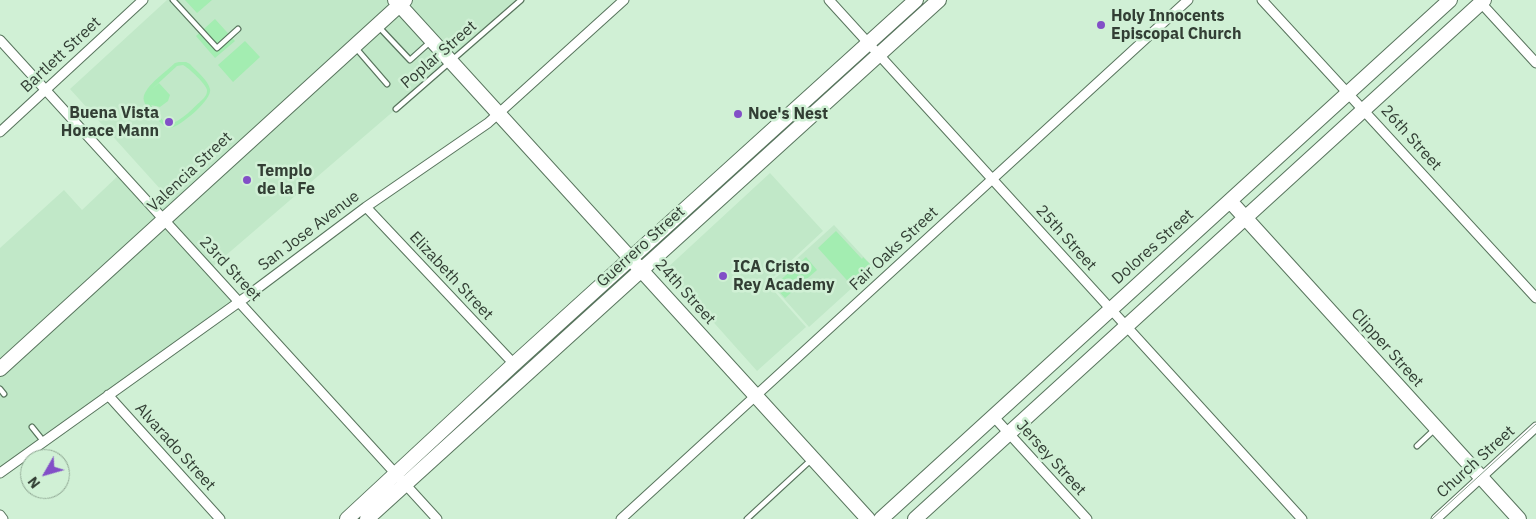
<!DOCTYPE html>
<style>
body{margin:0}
#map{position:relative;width:1536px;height:519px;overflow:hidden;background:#d0f0d5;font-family:"IBM Plex Sans",sans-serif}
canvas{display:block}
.north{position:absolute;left:20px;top:449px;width:50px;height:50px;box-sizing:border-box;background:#d0f0d5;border:1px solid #91a995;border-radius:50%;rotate:232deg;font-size:14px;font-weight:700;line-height:20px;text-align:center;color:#323e34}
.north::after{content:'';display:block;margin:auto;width:18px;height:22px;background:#824fc7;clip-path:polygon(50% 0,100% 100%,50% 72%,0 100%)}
</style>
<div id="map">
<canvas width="1536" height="519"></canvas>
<div class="north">N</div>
</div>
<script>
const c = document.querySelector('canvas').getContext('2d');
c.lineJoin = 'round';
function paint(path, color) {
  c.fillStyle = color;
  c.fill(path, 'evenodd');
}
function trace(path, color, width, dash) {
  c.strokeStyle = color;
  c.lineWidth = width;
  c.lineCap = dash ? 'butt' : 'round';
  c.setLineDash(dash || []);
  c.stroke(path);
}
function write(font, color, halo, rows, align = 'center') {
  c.font = font + ' "IBM Plex Sans",sans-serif';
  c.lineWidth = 5;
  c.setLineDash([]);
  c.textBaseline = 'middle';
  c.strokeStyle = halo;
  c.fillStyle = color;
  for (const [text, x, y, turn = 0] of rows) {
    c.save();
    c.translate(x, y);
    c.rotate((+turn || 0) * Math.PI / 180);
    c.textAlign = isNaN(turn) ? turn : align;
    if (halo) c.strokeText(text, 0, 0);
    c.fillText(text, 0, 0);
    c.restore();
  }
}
const built = new Path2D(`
 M167 0H516L396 109 210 269 239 301 0 473V248L64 190 82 210 121 173 148 203 162 191 70 89Z
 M770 173 823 231 767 283 806 327 757 371 666 269Z
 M834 225 874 268 809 327 770 283Z`);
const green = new Path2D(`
 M185 0H212L197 13Z
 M215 19 235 41 215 58 196 36Z
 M245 41 260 57 233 82 218 65Z
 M179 62H186L190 64C196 71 208 80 210 89 213 99 180 127 170 128 162 126 158 120 153 113 150 110 145 106 144 101 140 89 167 71 175 63ZM183 65C189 68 206 84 207 90 207 94 206 95 204 98 197 104 176 128 166 123 160 119 155 110 151 105L160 107 168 101 170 95 159 83 151 90 177 66Z
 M836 231 862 259 863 257 874 268 853 287 818 248Z
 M806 257 817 270 785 298 774 286Z`);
const lane = new Path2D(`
 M173 0 217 48 238 29
 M378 26 410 60 430 42
 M355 47 387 84
 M396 109 521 0
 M0 389 4 394
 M32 427 44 442
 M1417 446 1435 429
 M747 519 812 459`);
const street = new Path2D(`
 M829 0 1302 519
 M1262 0 1536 298
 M1481 3 1536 63
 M0 40 437 519
 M0 132 143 0
 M366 207 514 364
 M108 395 220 519
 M993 416 1087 519
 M0 473 246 297 366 207 488 123 624 0
 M0 515 3 519
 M621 519 1188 0
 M1436 519 1536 427`);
const secondary = new Path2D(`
 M395 0 868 519
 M1230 201 1519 519
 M0 369 405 0
 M347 519 514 364 916 0
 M367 519 939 0
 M881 519 1450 0
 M915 519 1484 0`);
const tram = new Path2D(`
 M1432 519 1536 424`);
const markers = [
 [1101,25,5,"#824fc7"],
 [738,114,5,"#824fc7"],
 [169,122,5,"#824fc7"],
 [247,180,5,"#824fc7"],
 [723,276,5,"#824fc7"]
];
const poiNames = [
 ["Holy Innocents",1111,16],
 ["Episcopal Church",1111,34],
 ["Buena Vista",159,113,"right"],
 ["Horace Mann",159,131,"right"],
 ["Noe's Nest",748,114],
 ["Templo",257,171],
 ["de la Fe",257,189],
 ["ICA Cristo",733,267],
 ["Rey Academy",733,285]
];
const streetNames = [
 ["Bartlett Street",61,55,-43],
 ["Poplar Street",439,55,-41],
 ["26th Street",1411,138,48],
 ["Valencia Street",190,172,-43],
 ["San Jose Avenue",309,231,-37],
 ["25th Street",1066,238,48],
 ["Guerrero Street",641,247,-42],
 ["Dolores Street",1153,247,-42],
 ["Fair Oaks Street",894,249,-43],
 ["23rd Street",230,269,47],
 ["Elizabeth Street",451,276,47],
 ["24th Street",685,292,48],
 ["Clipper Street",1387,348,48],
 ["Alvarado Street",175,447,48],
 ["Jersey Street",1051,458,48],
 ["Church Street",1476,462,-42]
];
paint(built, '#c1e8c8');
paint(green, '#a3edb1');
trace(lane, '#58745d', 7);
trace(street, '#58745d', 11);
trace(secondary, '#58745d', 16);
trace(lane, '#fff', 4.5);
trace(street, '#fff', 9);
trace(secondary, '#fff', 14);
trace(tram, '#889f8c', 1);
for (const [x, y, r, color] of markers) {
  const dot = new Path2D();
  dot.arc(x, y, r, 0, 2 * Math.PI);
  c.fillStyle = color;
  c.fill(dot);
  trace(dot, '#d0f0d5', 2);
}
write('bold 16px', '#323e34', '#d0f0d5', poiNames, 'left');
write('16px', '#323e34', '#d0f0d5', streetNames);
</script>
